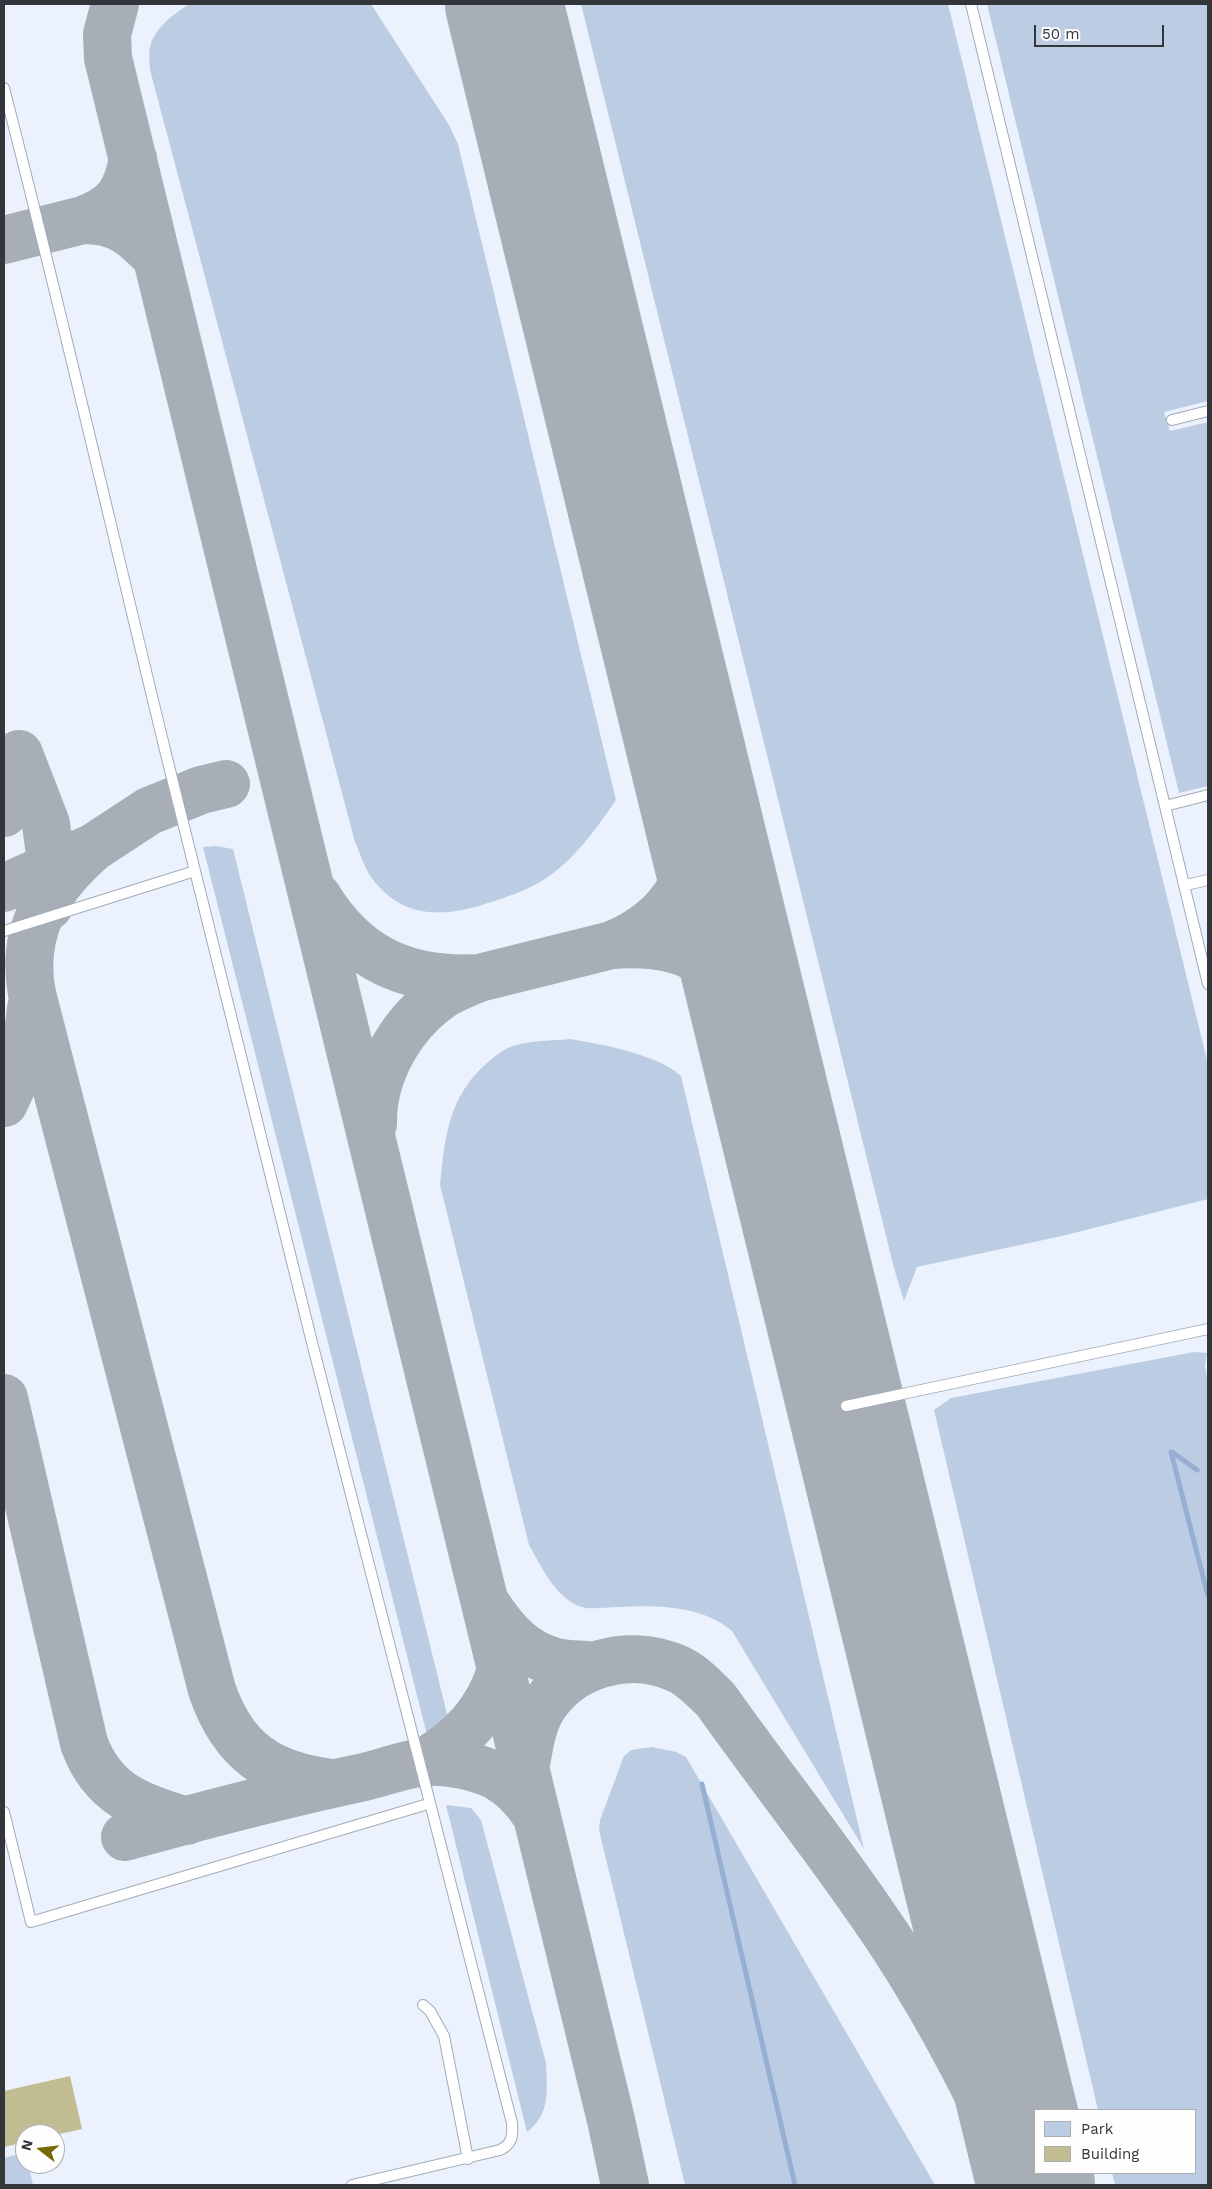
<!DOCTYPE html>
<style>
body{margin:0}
#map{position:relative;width:1212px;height:2189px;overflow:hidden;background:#ebf2fd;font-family:"Work Sans",sans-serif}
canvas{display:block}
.frame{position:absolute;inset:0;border:5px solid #32363b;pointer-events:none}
.legend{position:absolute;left:1034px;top:2109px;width:162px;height:65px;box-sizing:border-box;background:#fefefe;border:1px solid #acaeb0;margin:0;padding:6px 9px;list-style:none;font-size:15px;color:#32363b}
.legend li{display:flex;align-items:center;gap:10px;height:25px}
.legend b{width:25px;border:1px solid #acaeb0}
.north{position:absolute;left:15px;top:2124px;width:50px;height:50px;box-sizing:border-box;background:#fefefe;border:1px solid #acaeb0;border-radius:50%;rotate:286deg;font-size:14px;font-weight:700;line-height:20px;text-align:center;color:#32363b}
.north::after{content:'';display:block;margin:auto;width:18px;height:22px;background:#756a01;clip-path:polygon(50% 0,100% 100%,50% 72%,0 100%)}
.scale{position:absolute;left:1034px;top:25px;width:130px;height:22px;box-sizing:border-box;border:2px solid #32363b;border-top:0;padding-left:6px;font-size:15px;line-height:18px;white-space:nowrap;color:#32363b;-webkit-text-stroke:4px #fefefe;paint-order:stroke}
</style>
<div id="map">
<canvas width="1212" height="2189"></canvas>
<div class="frame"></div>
<ul class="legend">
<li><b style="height:14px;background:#bccce3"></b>Park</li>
<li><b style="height:14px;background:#c1bc91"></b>Building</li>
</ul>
<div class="north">N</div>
<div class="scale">50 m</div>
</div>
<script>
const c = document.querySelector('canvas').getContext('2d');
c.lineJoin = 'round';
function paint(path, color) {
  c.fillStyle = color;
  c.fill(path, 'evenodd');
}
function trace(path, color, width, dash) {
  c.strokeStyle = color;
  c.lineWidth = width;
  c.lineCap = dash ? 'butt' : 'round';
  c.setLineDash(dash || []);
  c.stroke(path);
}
const green = new Path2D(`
 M189 4H371L449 125 458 144 616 800C596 829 575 859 545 879 526 891 504 898 482 905 439 918 400 917 371 877 364 867 360 853 355 842L150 70C150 63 148 53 150 47 155 27 174 14 189 4Z
 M581 4H948L1208 1064V1199L1062 1236 917 1267 904 1301 894 1268Z
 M987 4H1208V401L1164 412 1170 431 1208 422V786L1179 793Z
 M216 846 233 849 450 1726 443 1734 429 1743 203 847Z
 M570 1039C601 1044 659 1055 681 1076L864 1849 732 1631C702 1605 655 1605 618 1607 604 1607 588 1611 576 1605 553 1593 541 1566 529 1545L440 1185C445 1137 448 1097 487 1063 494 1057 504 1049 513 1046 531 1040 552 1041 570 1039Z
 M1194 1352 1207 1353 1205 1366 1208 1384V2185H1115L1112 2173H1196V2110H1098L934 1410 951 1398Z
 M652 1747 676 1752 686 1757 935 2185H685L599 1830 600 1820 624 1756 631 1750Z
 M446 1805 471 1808 481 1820 546 2063C547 2091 551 2113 527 2132Z
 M25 2152V2164H28L33 2185H4V2158Z`);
const stream = new Path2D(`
 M1171 1452 1208 1596
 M1172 1452 1197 1470
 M702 1784 795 2185`);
const taxiway = new Path2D(`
 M115 4 107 34 108 58 611 2120 625 2185
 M492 4 513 45
 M133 158C127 193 116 208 83 220 118 220 133 233 157 258
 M4 240 83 220
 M19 754 46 824 50 854 49 906
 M699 797C699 867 680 917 612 945 640 943 676 945 701 961 727 979 742 1012 757 1038
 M4 813 18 777 19 754
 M94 847C48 886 20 932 32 994L212 1690C233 1751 269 1776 333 1783
 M4 888 94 847 149 811 201 790 226 784
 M317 896C355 959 407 982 479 978 466 983 453 988 441 996 401 1024 372 1074 373 1124
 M479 978 612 945
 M4 1103C19 1073 28 1042 31 1008
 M4 1398 84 1743C102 1794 139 1807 187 1821
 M487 1605C505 1632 523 1654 556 1662 569 1665 582 1664 595 1666
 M424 1762C462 1740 488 1712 501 1670
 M525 1769C529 1749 531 1728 541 1710 569 1663 629 1647 678 1669 693 1676 704 1688 716 1700 767 1772 822 1841 872 1914 931 1998 979 2091 1021 2185
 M125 1837C204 1815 284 1794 364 1777 389 1771 415 1760 441 1762 485 1766 512 1778 536 1815`);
const runway = new Path2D(`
 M504 4 1036 2185`);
const building = new Path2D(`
 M70 2076 82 2129 55 2135 25 2134V2142L4 2147V2091Z`);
const lane = new Path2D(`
 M971 4 1208 984
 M4 88C61 309 112 532 166 754 278 1211 393 1668 512 2123 513 2137 512 2144 500 2150L352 2185
 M1172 420 1208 411
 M1165 806 1208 795
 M1186 885 1208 880
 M4 931 195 871
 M846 1406 1208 1329
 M4 1812 31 1922 428 1804
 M423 2005 430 2011 444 2036 468 2159`);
paint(green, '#bccce3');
trace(stream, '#97aed3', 5);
trace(taxiway, '#a8aeb6', 48);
trace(runway, '#a8aeb6', 118);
paint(building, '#c1bc91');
trace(lane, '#a3abb8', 12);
trace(lane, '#fff', 10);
</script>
